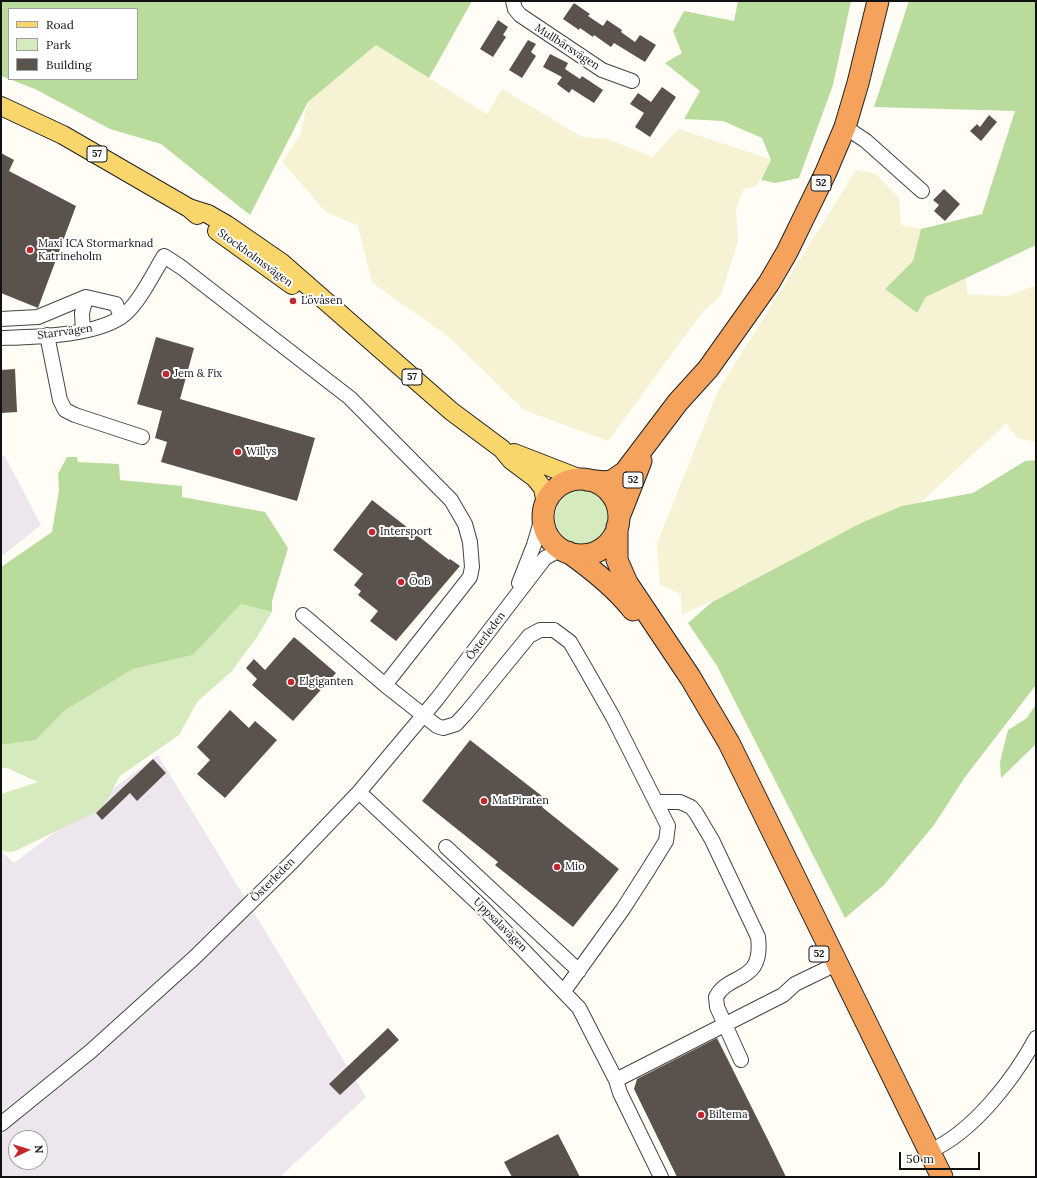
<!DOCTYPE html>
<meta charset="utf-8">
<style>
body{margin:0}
#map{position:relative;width:1037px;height:1178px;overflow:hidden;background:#fffdf5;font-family:Lora,serif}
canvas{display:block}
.frame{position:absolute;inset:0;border:2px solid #111;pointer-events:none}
.legend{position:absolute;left:8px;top:8px;width:130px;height:72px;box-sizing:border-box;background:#fff;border:1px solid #a0a0a0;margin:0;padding:5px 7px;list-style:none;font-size:12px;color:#111}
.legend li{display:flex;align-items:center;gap:8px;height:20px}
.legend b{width:20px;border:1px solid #a0a0a0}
.north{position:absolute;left:8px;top:1130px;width:40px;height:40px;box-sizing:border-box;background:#fff;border:1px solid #a0a0a0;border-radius:50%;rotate:86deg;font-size:11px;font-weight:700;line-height:16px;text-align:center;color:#111}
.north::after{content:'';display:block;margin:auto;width:14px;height:18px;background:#c4262e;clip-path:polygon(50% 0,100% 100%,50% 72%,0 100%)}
.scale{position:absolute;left:899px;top:1152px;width:81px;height:18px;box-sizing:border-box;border:2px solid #111;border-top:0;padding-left:5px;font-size:12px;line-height:14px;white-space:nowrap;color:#111;-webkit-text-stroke:3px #fff;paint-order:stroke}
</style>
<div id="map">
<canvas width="1037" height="1178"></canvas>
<div class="frame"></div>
<ul class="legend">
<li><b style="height:5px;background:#f9d66b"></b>Road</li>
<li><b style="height:11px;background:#d5ebbd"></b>Park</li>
<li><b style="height:11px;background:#5a524d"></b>Building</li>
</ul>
<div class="north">N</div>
<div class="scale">50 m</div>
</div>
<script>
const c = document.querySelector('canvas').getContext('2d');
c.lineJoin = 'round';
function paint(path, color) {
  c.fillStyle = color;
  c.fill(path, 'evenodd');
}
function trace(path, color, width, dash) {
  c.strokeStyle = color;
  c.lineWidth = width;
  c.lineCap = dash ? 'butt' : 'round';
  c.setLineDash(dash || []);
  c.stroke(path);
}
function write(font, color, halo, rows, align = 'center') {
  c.font = font + ' Lora,serif';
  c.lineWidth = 4;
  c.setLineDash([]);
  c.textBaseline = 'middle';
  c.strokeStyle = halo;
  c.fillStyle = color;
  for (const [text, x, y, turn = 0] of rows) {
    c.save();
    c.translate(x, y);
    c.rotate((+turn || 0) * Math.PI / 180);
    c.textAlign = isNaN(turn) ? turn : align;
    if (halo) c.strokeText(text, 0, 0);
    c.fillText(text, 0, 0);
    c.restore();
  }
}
const industrial = new Path2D(`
 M5 456 41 525 1 557V457Z
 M158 755 366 1097 280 1177H1V851L14 863ZM16 1138H40V1162H16Z`);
const farmland = new Path2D(`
 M376 45 487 114 502 89 582 137 608 139 652 157 679 129 773 160 755 187 744 188 736 210 738 241 721 295 702 313 608 441 524 410 448 336 372 283 358 226 326 212 282 162 300 135 308 102Z
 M856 170 876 174 899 198 901 225 921 229 913 261 885 289 917 313 926 297 966 278 967 294 1008 296 1036 285V442L1018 438 1006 424 920 503 682 615 681 594 660 585 657 543 718 391Z`);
const green = new Path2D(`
 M555 517a27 27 0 1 1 54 0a27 27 0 1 1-54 0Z
 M241 604 272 612 257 637 231 672 197 702 179 735 120 776 102 809 13 852 1 851V794L38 782 7 768H1V745L36 740 64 711 133 669 193 655Z`);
const forest = new Path2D(`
 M1 1H472L429 78 376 45 308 102 250 215 161 144 110 129 35 89 9 79H137V9H9V79L1 76Z
 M738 1H851L833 85 799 178 775 183 761 180 771 160 762 138 723 121 684 119 700 91 665 63 682 53 673 31 684 11 734 21Z
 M909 1H1036V245L926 297 917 313 885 289 913 261 921 229 982 214 1015 111 874 107Z
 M67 457H77L78 462 119 464 120 480 182 486V497L265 512 288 548 272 601V612L241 604 193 655 133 669 64 711 36 740 1 745V567L52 532 59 490 58 474Z
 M1036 460V685L965 777 934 825 884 885 845 918 717 666 688 623 712 602 861 523 902 506 973 493 1025 461Z
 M1036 704V744L1001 778 1000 762 1008 730 1027 718Z`);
const building = new Path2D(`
 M574 3 590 14 588 16 603 26 607 20 622 30 621 32 635 42 640 35 656 45 645 62 614 43 611 47 594 35 593 37 580 28 579 30 563 19Z
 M498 20 508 27 503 35 506 37 493 57 480 49Z
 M528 40 536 44 531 52 536 56 522 78 509 70Z
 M550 54 568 63 565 69 580 79 582 76 603 90 594 103 572 89 569 93 557 84 562 77 543 67Z
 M662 87 676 97 650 137 635 127 644 113 630 104 638 93 651 102Z
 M989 115 997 122 981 141 970 131 977 124 980 127Z
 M1 153 14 160 9 171 76 206 38 308 1 293Z
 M944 189 960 204 945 221 934 211 939 205 933 200Z
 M156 337 194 348 180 399 315 438 297 501 161 462 167 442 155 438 162 411 137 404Z
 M15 369 17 412 1 413V370Z
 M372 500 449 560 450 559 460 566 396 641 370 621 378 611 358 595 361 591 354 585 363 574 333 550Z
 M294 637 336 673 293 721 252 685 257 679 246 668 254 659 265 670Z
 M230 710 249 728 255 721 277 740 225 798 197 774 210 760 197 747Z
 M470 740 547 800 542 807 619 869 573 927 495 865 498 862 422 801Z
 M153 759 166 773 137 801 130 793 102 820 96 813Z
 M388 1028 399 1040 340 1095 329 1084Z
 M717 1038 769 1142 786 1177H677L634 1089 637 1079Z
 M558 1134 580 1177H512L504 1162Z`);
const minor = new Path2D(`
 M513 1 515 9 520 15 602 70 632 81
 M845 127 866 141 922 191
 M1 319 38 317 86 297 116 304 121 317
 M83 331 82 313 86 297
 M47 335 60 400 65 410 75 415 142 437
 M1 338C34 337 100 336 125 314 140 301 153 274 164 256L181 267 350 398 451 500 465 524 470 542 472 567 470 577 385 685 437 726 443 728 456 724 467 712 529 636 540 630H554L570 642 584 666 613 717 668 826 666 841 648 870 623 909 564 991
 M519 583 534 545 544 511
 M303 615 385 685
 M359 792 482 907 579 1008 616 1080 620 1093 661 1177
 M657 802H680L691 807 696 813 712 840 758 937C764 984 729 972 716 997L717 1007 741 1060
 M446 847 579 971
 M616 1080 783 995 795 984 826 969
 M1 1124 91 1051 194 958 291 863 359 792 437 699 545 558 554 553 564 551
 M930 1151C973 1132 1014 1079 1036 1038`);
const major = new Path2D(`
 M1 106 63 135 189 208 197 215
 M189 208 208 214 227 225 282 263 451 411 502 449 511 460 535 478 543 488 546 504
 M217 231 292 285
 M514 453 581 479`);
const highway = new Path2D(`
 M543 517a38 38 0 1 1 76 0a38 38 0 1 1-76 0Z
 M587 480 604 482 612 481 625 472 678 402 708 369 769 283 787 252 826 172 845 127 858 83 878 1
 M619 517 641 461
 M617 527V560L627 583 690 677 729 743 942 1177
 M568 552C592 569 615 587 633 610`);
const markers = [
 [30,250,4,"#c4262e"],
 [293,301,4,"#c4262e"],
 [166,374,4,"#c4262e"],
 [238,452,4,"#c4262e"],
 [372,532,4,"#c4262e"],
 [401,582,4,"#c4262e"],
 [291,682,4,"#c4262e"],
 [484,801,4,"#c4262e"],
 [557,867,4,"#c4262e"],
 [701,1115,4,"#c4262e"]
];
const shields = [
 [97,154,20],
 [821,183,20],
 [412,377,20],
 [633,480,20],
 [819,954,20]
];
const shieldNames = [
 ["57",97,154],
 ["52",821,183],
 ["57",412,377],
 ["52",633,480],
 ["52",819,954]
];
const streetNames = [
 ["Mullbärsvägen",567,47,33],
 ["Stockholmsvägen",255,258,36],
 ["Starrvägen",65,332,-8],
 ["Österleden",486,636,-53],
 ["Österleden",273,880,-45],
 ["Uppsalavägen",500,925,45]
];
const poiNames = [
 ["Maxi ICA Stormarknad",38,244],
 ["Katrineholm",38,257],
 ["Lövåsen",301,301],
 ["Jem & Fix",174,374],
 ["Willys",246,452],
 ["Intersport",380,532],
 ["ÖoB",409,582],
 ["Elgiganten",299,682],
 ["MatPiraten",492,801],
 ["Mio",565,867],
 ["Biltema",709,1115]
];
paint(industrial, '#eee6ef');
paint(farmland, '#f6f3d4');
paint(green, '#d5ebbd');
paint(forest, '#b9dc9c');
paint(building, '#5a524d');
trace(minor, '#444', 16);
trace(major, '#222', 20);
trace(highway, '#222', 23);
trace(minor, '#fff', 14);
trace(major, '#f9d66b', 18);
trace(highway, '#f5a25d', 21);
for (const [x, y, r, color] of markers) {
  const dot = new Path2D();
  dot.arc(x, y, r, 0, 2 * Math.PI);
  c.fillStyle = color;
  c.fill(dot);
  trace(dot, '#fff', 1.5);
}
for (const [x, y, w] of shields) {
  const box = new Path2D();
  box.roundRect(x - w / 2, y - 8, w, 16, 3);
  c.fillStyle = '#fff';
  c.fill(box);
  trace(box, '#111', 1);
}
write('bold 10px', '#111', null, shieldNames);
write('11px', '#111', '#fff', streetNames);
write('11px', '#111', '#fff', poiNames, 'left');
</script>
